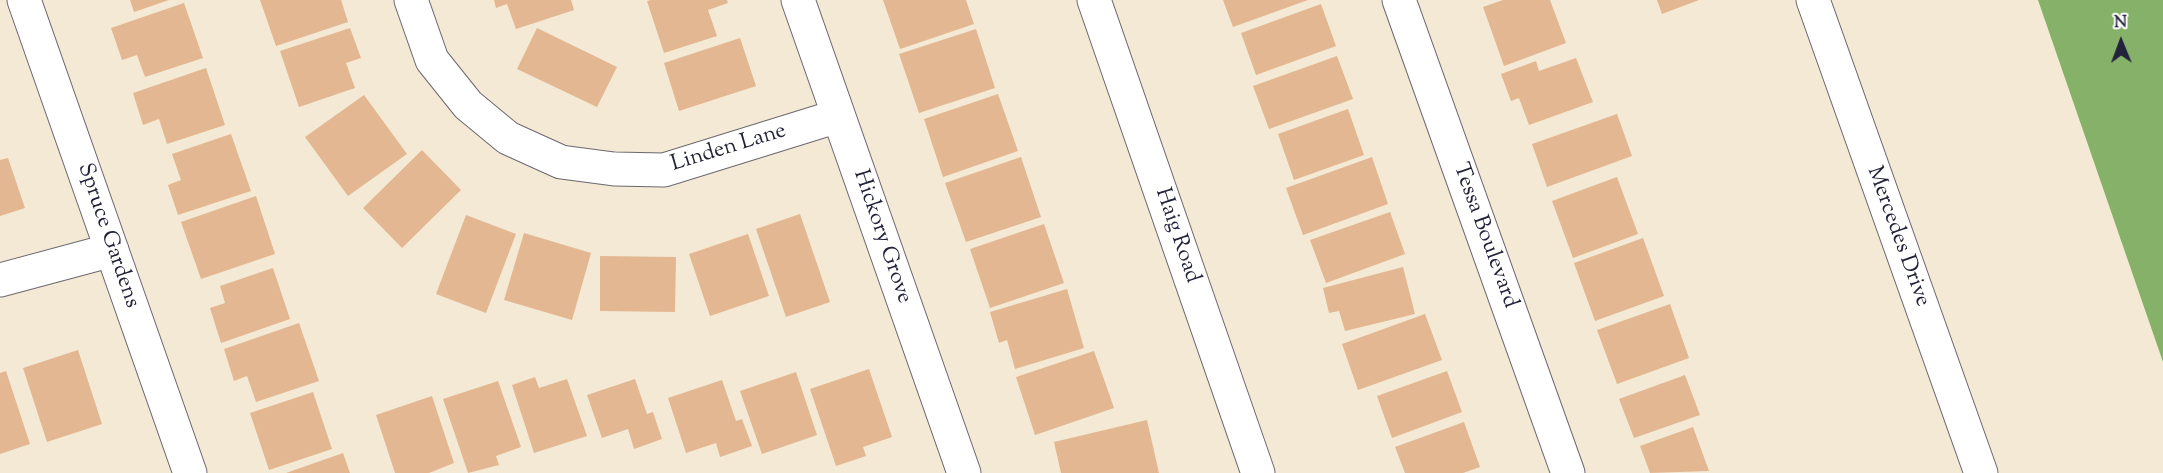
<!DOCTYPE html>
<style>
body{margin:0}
#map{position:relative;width:2163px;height:473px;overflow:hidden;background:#f4e9d4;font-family:"Sorts Mill Goudy",serif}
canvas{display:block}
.north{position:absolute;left:2091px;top:12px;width:60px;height:60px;-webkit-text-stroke:4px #fff;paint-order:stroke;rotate:359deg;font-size:16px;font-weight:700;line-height:24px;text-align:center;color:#22223b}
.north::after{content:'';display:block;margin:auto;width:21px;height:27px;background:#22223b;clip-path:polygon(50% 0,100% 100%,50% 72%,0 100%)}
</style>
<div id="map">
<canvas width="2163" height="473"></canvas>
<div class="north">N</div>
</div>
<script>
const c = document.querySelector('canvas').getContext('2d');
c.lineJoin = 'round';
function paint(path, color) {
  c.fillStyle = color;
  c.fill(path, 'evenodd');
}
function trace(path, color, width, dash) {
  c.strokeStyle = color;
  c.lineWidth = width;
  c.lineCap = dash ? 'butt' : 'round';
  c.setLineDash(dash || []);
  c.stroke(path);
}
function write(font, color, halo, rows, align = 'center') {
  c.font = font + ' "Sorts Mill Goudy",serif';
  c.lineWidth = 4.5;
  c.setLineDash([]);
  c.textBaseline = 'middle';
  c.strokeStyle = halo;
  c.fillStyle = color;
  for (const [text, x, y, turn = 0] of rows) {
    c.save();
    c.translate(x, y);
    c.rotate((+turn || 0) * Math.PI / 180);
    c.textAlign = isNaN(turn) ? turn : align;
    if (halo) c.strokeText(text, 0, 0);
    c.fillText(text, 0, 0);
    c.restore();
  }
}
const forest = new Path2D(`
 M2038 0H2163V362Z`);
const building = new Path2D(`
 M130 0H169L134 12Z
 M260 0H341L348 22 276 46Z
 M494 0H571L574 10 516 29 507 4 496 8Z
 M651 0H727L728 3 708 10 717 36 664 53 647 1Z
 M883 0H966L974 24 900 49Z
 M1223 0H1308L1233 27Z
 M1503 0H1550L1566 43 1504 66 1483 7Z
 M1657 0H1699L1662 14Z
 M184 3 203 58 145 77 137 55 122 60 111 28Z
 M1321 4 1336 46 1256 75 1241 33Z
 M350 28 361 58 346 63 355 88 299 107 280 51Z
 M537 28 617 67 597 107 517 69Z
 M976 29 995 88 919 113 899 54Z
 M740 38 756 86 679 111 664 63Z
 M1337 56 1353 99 1269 129 1253 86Z
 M1576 58 1593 102 1529 125 1519 98 1511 101 1501 74 1536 61 1539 71Z
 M206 68 225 125 167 144 159 119 143 125 133 93Z
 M998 94 1018 151 943 177 924 119Z
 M364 95 407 154 348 196 305 137Z
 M1348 109 1364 155 1294 180 1278 134Z
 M1617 114 1632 156 1547 187 1532 144Z
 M231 134 251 191 178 215 168 185 181 180 172 154Z
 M422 150 461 190 402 248 363 208Z
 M1021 157 1041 217 966 242 945 183Z
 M1372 157 1388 204 1303 235 1286 188Z
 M8 158 25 208 0 216V160Z
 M1617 177 1638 234 1573 258 1552 201Z
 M256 196 275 254 201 279 181 222Z
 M1390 212 1405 254 1326 283 1310 240Z
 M800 214 830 302 786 317 756 229Z
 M466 215 516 234 486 313 436 294Z
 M1044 224 1064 283 990 308 970 249Z
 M524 233 591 253 572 320 504 300Z
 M748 234 769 296 710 316 689 254Z
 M1643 238 1664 296 1595 321 1574 263Z
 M600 256 676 257 675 312 600 311Z
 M1403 267 1415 314 1345 331 1339 311 1329 313 1323 288Z
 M273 268 290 319 221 343 210 308 225 303 220 286Z
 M1067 289 1084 348 1015 369 1007 340 999 343 990 312Z
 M1670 304 1689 358 1617 384 1597 330Z
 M1425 314 1442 360 1358 390 1342 344Z
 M299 323 319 381 256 402 247 376 234 381 224 349Z
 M78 350 102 424 47 442 23 368Z
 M1094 351 1114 408 1035 435 1016 377Z
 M869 369 892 437 863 447 866 456 836 466 810 389Z
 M6 371 30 444 0 454V373Z
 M1447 371 1462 412 1392 438 1377 396Z
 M796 372 817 435 762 454 740 391Z
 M1685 375 1700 415 1634 438 1619 399Z
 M535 377 539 388 567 379 587 436 534 453 512 385Z
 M635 379 647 414 653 412 662 439 634 449 628 429 602 438 587 395Z
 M722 380 736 421 742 419 752 446 720 457 716 443 686 453 668 398Z
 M498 381 521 447 496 456 499 465 468 473 443 399Z
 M313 392 332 449 269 470 250 413Z
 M432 396 454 463 429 473H395L376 415Z
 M1147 420 1159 473H1061L1054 442Z
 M1464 422 1480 467 1463 473H1405L1395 447Z
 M1693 427 1709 471 1650 473 1640 446Z
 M343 453 350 473H286Z`);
const minor = new Path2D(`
 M24 0 190 473
 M411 0 432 60 468 105 508 138 561 162 614 169 664 170 838 116
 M798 0 964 473
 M1094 0 1258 473
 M1399 0 1568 473
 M1813 0 1981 473
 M0 280 112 250`);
const streetNames = [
 ["Linden Lane",729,149,-17],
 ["Spruce Gardens",107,236,71],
 ["Haig Road",1176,236,71],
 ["Tessa Boulevard",1484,236,70],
 ["Hickory Grove",881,237,71],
 ["Mercedes Drive",1897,237,70]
];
paint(forest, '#86b168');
paint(building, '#e3b791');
trace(minor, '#6c6871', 35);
trace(minor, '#fff', 33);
write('22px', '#22223b', '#fff', streetNames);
</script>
